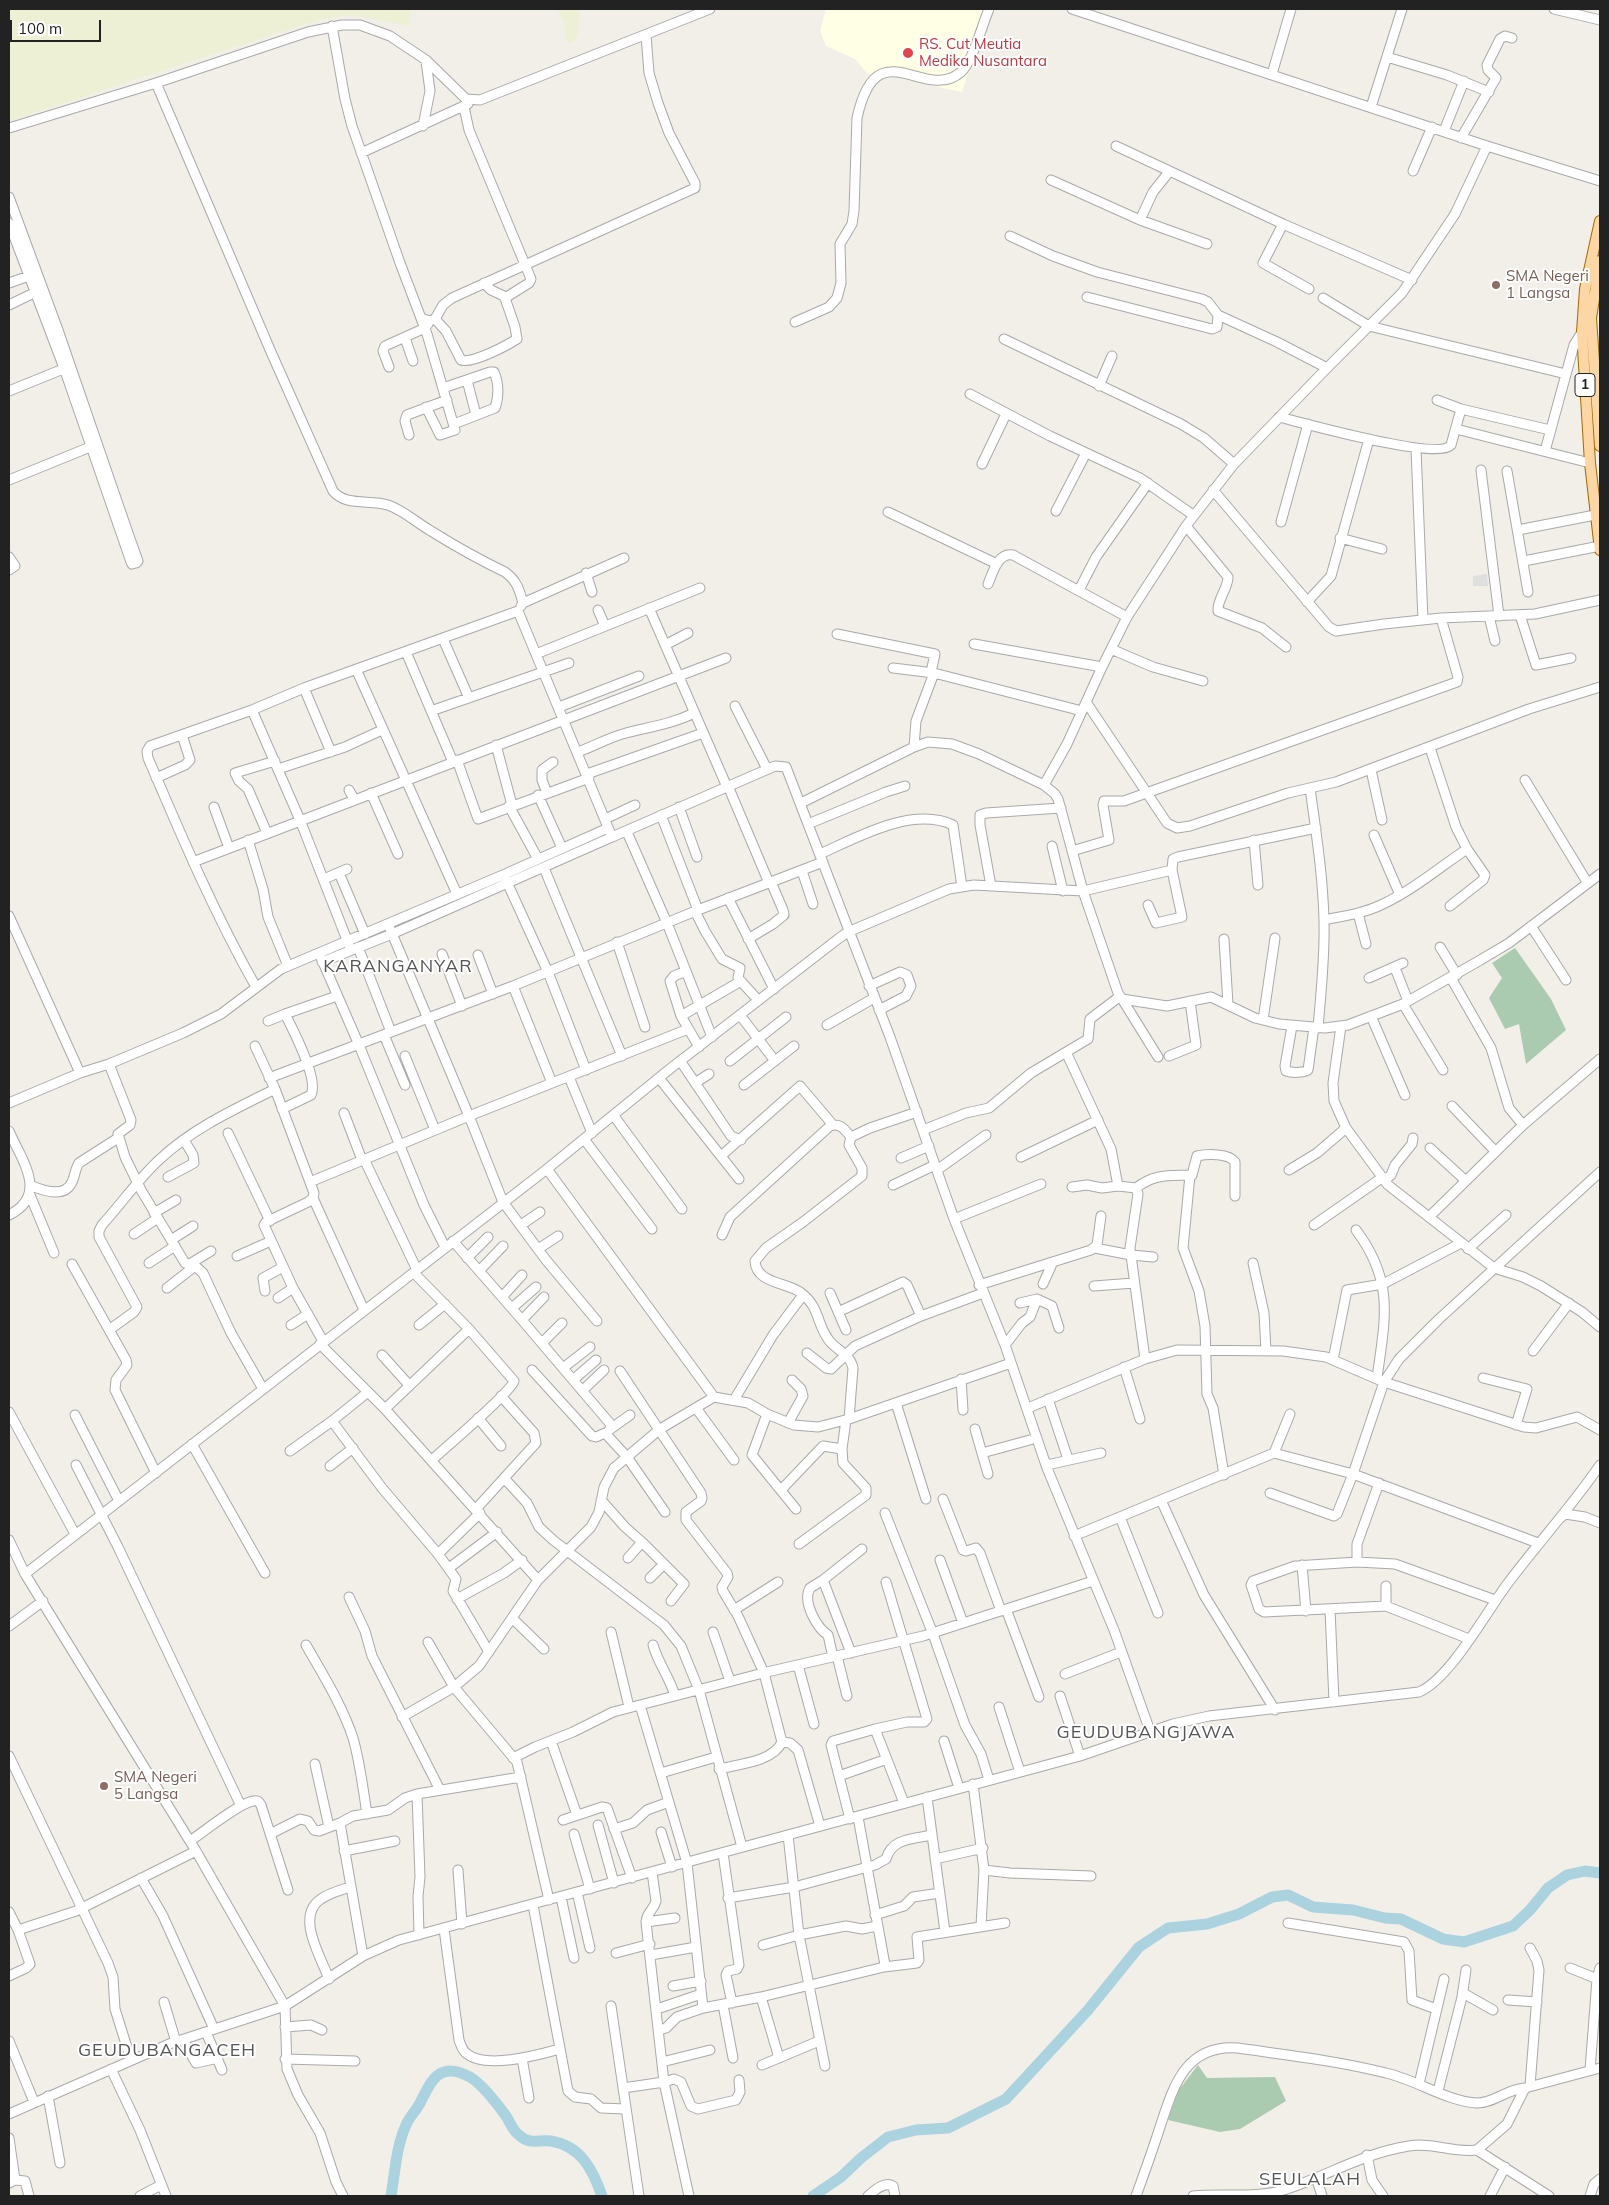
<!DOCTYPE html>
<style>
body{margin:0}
#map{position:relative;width:1609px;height:2205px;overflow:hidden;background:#f2efe9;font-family:Mulish,sans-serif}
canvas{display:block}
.frame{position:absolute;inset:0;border:10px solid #222;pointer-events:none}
.scale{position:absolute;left:10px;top:20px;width:91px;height:22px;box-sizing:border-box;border:2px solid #222;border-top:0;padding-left:6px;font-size:15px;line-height:18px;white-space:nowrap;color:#222;-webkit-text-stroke:4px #fff;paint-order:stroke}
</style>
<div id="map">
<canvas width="1609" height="2205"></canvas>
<div class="frame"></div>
<div class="scale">100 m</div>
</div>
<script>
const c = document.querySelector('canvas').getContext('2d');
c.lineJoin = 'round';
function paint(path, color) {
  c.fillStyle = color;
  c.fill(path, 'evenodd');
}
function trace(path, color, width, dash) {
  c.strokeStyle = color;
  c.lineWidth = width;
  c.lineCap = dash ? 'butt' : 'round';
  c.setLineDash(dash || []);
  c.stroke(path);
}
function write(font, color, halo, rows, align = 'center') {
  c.font = font + ' Mulish,sans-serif';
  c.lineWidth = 4;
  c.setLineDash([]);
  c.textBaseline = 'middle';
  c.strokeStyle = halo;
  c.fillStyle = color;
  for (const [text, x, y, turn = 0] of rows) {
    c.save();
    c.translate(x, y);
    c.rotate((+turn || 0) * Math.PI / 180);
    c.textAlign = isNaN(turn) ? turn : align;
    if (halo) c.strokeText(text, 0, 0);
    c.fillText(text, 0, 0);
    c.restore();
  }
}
const residential = new Path2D(`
 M1487 574 1488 586H1473V576Z`);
const education = new Path2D(`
 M826 9H990L962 92 894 77 885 79 867 73 855 59 826 46 820 31Z`);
const farmland = new Path2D(`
 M9 9H411L409 26 352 15 318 20 9 121Z
 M557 9H580L578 34 573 42 567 43 564 23Z`);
const cemetery = new Path2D(`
 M1515 948 1551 999 1566 1030 1526 1064 1519 1024 1505 1029 1489 998 1502 978 1492 963Z
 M1198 2065 1207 2078 1275 2077 1286 2101 1240 2129 1220 2132 1168 2120 1178 2091Z`);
const river = new Path2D(`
 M391 2196C395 2173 396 2147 406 2125 409 2117 416 2111 420 2103 432 2079 440 2061 470 2077 481 2083 499 2106 506 2116 510 2122 513 2131 519 2135 531 2146 538 2139 551 2141 581 2146 593 2170 602 2196
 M813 2196 841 2177 861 2158 888 2137 916 2130 948 2128 1006 2099 1088 2010 1139 1947 1168 1928 1207 1924 1239 1914 1272 1897 1288 1895 1313 1907 1353 1910 1385 1918 1401 1919 1443 1939 1464 1942 1513 1926 1530 1910 1548 1888 1567 1875 1585 1871 1600 1873`);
const minor = new Path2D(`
 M1072 9 1487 146 1600 181
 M1554 9 1600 20
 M332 26 345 99 352 126 400 263 427 334 455 430 440 435 426 407
 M1387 57 1447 75 1489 92
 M1272 74 1291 9
 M156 83 271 352 333 491C346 507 370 499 388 505 403 510 417 523 431 531 455 546 480 560 505 572 517 581 519 589 523 603
 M1371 107 1402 9
 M423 126 430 91 426 61
 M9 128 156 83 308 32 342 25H360L390 36 426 60 466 99 480 100 710 9
 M1444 131 1464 81
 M1461 138 1496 78 1488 70 1487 65 1500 39 1505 36 1512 38
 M1116 146 1283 224 1412 280
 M361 153 468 104
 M1413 171 1432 127
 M1051 180 1140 220 1207 244
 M9 197 58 330 128 533 138 561 136 563 132 564 131 562 64 368 9 223
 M1140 220 1153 192 1169 172
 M1283 224 1263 263 1309 289
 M1010 236 1053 256 1097 272 1202 299 1208 302 1218 315 1277 342 1327 368
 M9 283 29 276
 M484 283 491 290 506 297
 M1087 297 1212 329 1217 327 1218 315
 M1323 298 1369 326 1566 374
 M9 305 40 290
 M421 318 429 321 435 319 443 305 452 298 695 188V183L669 133 658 103 649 73 646 35
 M435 319 446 331 461 360C472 364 506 346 517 339L515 327 505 298 529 283 531 279 469 130 464 107
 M795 322 829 307 837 298 841 283 840 244 852 224 854 211 857 118C877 27 924 104 961 72 973 61 982 25 989 9
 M405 338 413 361
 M1004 339 1181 424 1204 438 1234 464
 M389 367 383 351 385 346 425 328 428 324
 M467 380 476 415
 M1099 386 1112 356
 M443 388 490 372H494C499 383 499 397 495 408L454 424
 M9 391 68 367
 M970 394 1050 436 1140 478 1193 515
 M1437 400 1461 409 1550 430
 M1279 417C1303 423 1438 461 1451 445L1461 409
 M1456 429 1590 463
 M409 435 405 421 407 415 447 400
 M1416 449 1423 620
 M1545 451 1574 345 1582 332
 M982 464 1006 414
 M1481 470 1499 616
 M1507 471 1528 592
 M9 480 95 445
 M1213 490 1329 627 1336 631 1384 624 1441 618 1535 614 1600 600
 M1056 511 1086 453
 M888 512 997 564
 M1281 522 1308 424
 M1186 526 1228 577C1228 589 1217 599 1218 611L1262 628 1286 647
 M1518 530 1595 515
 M1340 538 1382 549
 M9 557 15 566 9 570
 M1524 561 1600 546
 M586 573 592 592
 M988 584C993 572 998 552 1013 555L1127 617
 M1079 590 1096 557 1148 483
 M1307 602 1331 576 1369 439
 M521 606 523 603 624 558
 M649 608 727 787
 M598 610 605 626
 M1520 615 1536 665 1571 658
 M1489 616 1495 641
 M837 634 935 654 931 672
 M443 639 469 698
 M974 644 1102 667
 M665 645 688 633
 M1111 649 1153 667 1203 681
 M406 652 453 762
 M536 654 700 588
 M893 668 934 673 1082 711
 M356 669 457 894
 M304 688 331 752
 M1086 702 1167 823 1177 828 1190 826 1288 793 1336 782 1529 709 1600 687
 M735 706 767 769
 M559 707 639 676
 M252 710 300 820 349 945
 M431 711 569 663
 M496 745 512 805
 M914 747 916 721 934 673
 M1430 748 1456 827 1467 849 1485 875 1483 880 1450 906
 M578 752C594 746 610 737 626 733 649 727 672 724 694 713
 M457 760 478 819 589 778
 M278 769 345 747 382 730
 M1371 770 1382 820
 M587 774 703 733
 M156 778 185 765 190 760 182 735
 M1525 780 1587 882
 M1044 785 1067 744 1102 667 1127 617 1186 526 1234 464 1327 368 1402 293 1455 214 1487 146
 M728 786 769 883
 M1310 788C1316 832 1323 876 1324 921 1325 957 1321 992 1318 1028
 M349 790 354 799
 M371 793 398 854
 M547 793 542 780V770L553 762
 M538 795 562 848
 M801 803 914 747 928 742 952 744 979 754 1044 785 1055 794 1058 799 1083 891 1118 993 1122 999 1167 1006 1211 997 1255 1018 1279 1024 1325 1028 1348 1025 1403 1004 1477 962 1509 943 1600 874
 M509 806 538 859
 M214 807 229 848
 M679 807 697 857
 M661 815 698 910
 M605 819 635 805
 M808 824 886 792 905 786
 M627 832 667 923 712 1037
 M267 833 248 789 239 781 235 773 275 761
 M1374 835 1400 895
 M248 840 263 889 268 917 288 966
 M1254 840 1258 885
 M1052 846 1063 891
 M1072 851 1109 840 1103 805 1104 801H1124L1457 682 1458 677 1441 618
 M820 854C858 837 912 806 953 825L962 887
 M193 862 726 658
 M544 868 622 1056
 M802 871 813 904
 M339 873 365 934
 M324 879 347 869
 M506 880 548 972 586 1070
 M991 886 980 825V815L986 813 1061 808
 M728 898 774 989
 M1148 905 1156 923 1182 917 1172 870
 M695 911 705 931 722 959 740 968 738 978 758 1000
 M1358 913 1366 944
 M9 916 80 1073
 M1324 920C1344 916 1365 913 1383 904 1413 890 1440 867 1467 849
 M388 924 469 1116 503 1202 546 1260 597 1321
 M1531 926 1566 980
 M748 939 773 924 784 915 783 910 771 882
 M1224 939 1228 1004
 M617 942 645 1027
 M358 947 391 1032
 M1440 947 1457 975
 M319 953 359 1045 424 1205 445 1247
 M442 954 462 1006
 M478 955 493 994
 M322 962 392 934 612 837
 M1395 968 1408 1001
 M686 971 674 976 670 981 681 1016 741 981
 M1369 978 1403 963
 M1451 978 1491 1048 1509 1108 1523 1125
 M513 986 552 1083
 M869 986 900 972 907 975 911 986 906 996 879 1010
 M256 987C214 913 181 835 148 758L147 751 150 746 252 710 304 688 518 611 612 837 775 766 786 767 890 1037 954 1219 1005 1345 1047 1468 1114 1630 1150 1731
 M1122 999 1158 1057
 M1403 1004 1443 1070
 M285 1014 337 996
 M740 1015 775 1061
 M681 1016 699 1047
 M1371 1016 1405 1095
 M1263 1020 1275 938
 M268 1021 285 1014C293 1030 319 1079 311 1095L282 1109
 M827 1025 874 998
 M1292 1026 1285 1066 1286 1071C1292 1073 1303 1073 1308 1070L1314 1027
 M1341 1026 1333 1083 1334 1101 1346 1128 1388 1185 1494 1268 1523 1277 1541 1286 1582 1312 1600 1327
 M384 1035 405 1085
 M255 1046 275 1089 314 1193 313 1198 308 1202 266 1222 264 1225 293 1288 323 1341
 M1066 1052 1111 1149 1118 1186 1136 1188C1155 1173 1170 1176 1192 1175L1197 1156C1207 1154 1229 1153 1235 1162V1196
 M405 1056 435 1130
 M1169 1056 1196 1045 1190 1001
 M730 1061 786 1017
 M681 1062 731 1136 741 1140
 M109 1064 131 1120 130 1125 118 1134 125 1157 141 1190 185 1263 195 1266 203 1273 231 1333 263 1389
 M569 1077 592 1133
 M269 1078 513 986 698 910 823 862
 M659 1078 739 1179
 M695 1083 709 1074
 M744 1085 794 1046
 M9 1103 80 1073 109 1064 183 1033 221 1014 281 969 503 875 608 828
 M1452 1106 1495 1151
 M344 1113 362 1160
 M614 1116 682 1209
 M923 1130 966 1113 989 1108 1031 1073 1088 1039 1090 1019 1119 997
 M9 1131C22 1161 49 1195 9 1215
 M228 1133 270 1221
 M584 1139 652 1229
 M1430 1148 1466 1181
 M721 1156 800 1086 833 1125
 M1021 1157 1098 1120
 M901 1158 929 1146
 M364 1159 417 1270
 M547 1169 714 1397 748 1403 767 1414 794 1425 818 1427 849 1419 1011 1363
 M937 1170 986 1135
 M1289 1170 1317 1153 1346 1128
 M1190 1175 1183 1248 1199 1291 1205 1326 1207 1394 1213 1408 1224 1475
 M168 1177 194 1163 193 1155 184 1140
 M1385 1180 1391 1175 1395 1165 1412 1144 1413 1138
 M310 1182 469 1116 688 1029
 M893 1185 935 1165
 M32 1186C44 1191 65 1198 72 1182 75 1176 75 1169 79 1163L118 1138
 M1072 1187 1087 1185 1102 1188 1118 1186
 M1136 1188 1138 1194 1130 1248 1145 1359
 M30 1195 54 1253
 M313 1198 364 1310
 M154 1213 176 1200
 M1429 1217 1523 1125 1600 1059
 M954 1219 1041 1184
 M521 1225 540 1212
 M1314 1225 1383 1177
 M1356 1230C1395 1282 1385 1319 1377 1378
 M134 1234 158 1218
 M722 1235 730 1217 830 1126C840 1122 845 1130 851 1137
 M171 1240 193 1226
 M453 1241 522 1320 613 1427
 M1095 1248 1131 1255 1153 1257
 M538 1249 558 1236
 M1468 1249 1506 1215
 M237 1256 271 1241
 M467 1258 488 1237
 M149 1263 175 1246
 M1253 1263 1264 1313 1266 1351
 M72 1264 126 1360 127 1365 116 1380 115 1390 156 1473
 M188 1265 211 1251
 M479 1271 503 1246
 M414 1273 469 1329 514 1381C511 1392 445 1448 432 1460
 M1043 1284 1052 1264
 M979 1285 1091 1250 1097 1245 1101 1216
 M1094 1286 1134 1283
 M167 1288 195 1266
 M265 1291 263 1278 283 1267
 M830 1293 846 1330
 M502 1297 522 1275
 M278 1298 293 1288
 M1020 1303 1037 1299 1052 1306 1059 1328
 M512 1308 536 1287
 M838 1312 903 1282 907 1285 921 1316
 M522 1320 544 1297
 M291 1325 308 1314
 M419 1325 445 1304
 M109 1330 134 1312 137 1307 99 1237V1231L102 1225C122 1203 139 1178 160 1159 193 1128 235 1109 275 1089
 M542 1343 562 1323
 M320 1344 385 1409 538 1580
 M1005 1345 1022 1323 1030 1317 1037 1299
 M1533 1351 1569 1303
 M807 1353 826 1368 831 1369 855 1346 921 1316 983 1293
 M382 1355 409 1385
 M1333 1360 1347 1290 1383 1284 1461 1243
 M1124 1367 1140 1419
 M563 1368 590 1347
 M532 1370 592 1436 596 1437 605 1433 627 1457 665 1512
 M620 1371 701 1493 702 1498 701 1501 686 1512V1520L727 1573 728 1577 722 1587 723 1591 738 1616 764 1673 782 1742C773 1762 738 1764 719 1769
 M1483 1378 1527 1389 1516 1425
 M961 1379 963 1410
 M573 1380 596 1360
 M582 1391 604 1370
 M1048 1399 1068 1459
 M734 1400 773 1335 803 1295
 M896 1403 926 1499
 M696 1408 734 1460
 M1028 1408 1145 1359 1177 1350 1283 1351 1326 1357 1384 1382 1524 1427 1536 1428 1577 1417 1600 1430
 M385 1409 469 1329
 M9 1412 75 1534
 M767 1414 752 1455 796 1509
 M75 1415 119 1501
 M478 1418 501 1446
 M849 1419 853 1368C850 1353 835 1350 828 1339 816 1322 820 1307 800 1292 785 1282 756 1283 755 1261L766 1248 803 1222 862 1176V1168L849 1145 851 1137 870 1128 917 1112
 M332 1421 382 1488 438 1554
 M788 1423 803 1396 801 1389 792 1380
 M975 1429 988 1474
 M609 1430 630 1415
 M192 1444 265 1573
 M290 1451 332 1421 368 1392
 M982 1453 1037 1438
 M76 1465 118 1547 241 1806
 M1047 1465 1101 1453
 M330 1466 353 1448
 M504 1478 527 1503 539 1527 553 1540 664 1625 681 1646 699 1690 742 1847
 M781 1490 823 1446 842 1449
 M1270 1493 1334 1516 1337 1514 1353 1474 1274 1453
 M943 1499 963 1550 966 1551 976 1548 980 1553 1001 1611
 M601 1500 625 1527 642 1542 684 1584 671 1601
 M1161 1500 1204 1595 1275 1710
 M476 1509 536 1443 534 1433 501 1396
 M480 1513 438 1554 456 1579 453 1591 489 1652
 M885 1513 933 1634 965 1725 981 1754 989 1780
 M1120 1517 1158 1613
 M1559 1519 1565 1514 1585 1517 1600 1523
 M1074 1536 1274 1453 1290 1414
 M9 1540 25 1574 196 1851 285 2006 287 2069 298 2095 320 2133 336 2182 343 2196
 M1538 1543 1353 1474 1384 1382 1399 1359 1439 1319 1600 1172
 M799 1544 866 1495V1488L843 1463 842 1449 846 1420
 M628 1558 642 1542
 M940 1560 963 1623
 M1357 1562V1544L1379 1483
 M1302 1565 1306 1611
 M449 1568 497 1532
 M25 1574 547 1169 671 1068 838 939 848 932 949 889 974 885 1083 891 1172 870 1173 859 1178 857 1316 828
 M650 1578 664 1564
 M823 1580 810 1588C802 1602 817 1628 828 1635L833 1657
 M886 1582 927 1719 924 1722H907L875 1729 904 1803
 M1386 1586V1606
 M349 1597 365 1631 372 1656 440 1790
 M457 1599 504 1573 522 1560
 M1006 1609 1039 1697
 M1330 1609 1334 1702
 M734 1610 778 1582
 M512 1618 544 1649
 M9 1626 43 1601
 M611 1632 629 1707
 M713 1632 730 1681
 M1469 1639 1386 1606 1264 1612 1259 1609 1251 1585 1253 1581 1295 1566 1357 1562 1395 1564 1495 1600
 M306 1645C323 1675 342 1705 353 1738 360 1762 363 1789 367 1814
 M653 1645C658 1663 670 1678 675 1696
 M851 1653 823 1580 862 1549
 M837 1656 847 1696
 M798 1665 814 1724
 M1065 1674 1121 1652
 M1060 1696 1080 1756
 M640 1705 687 1863 703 2008 761 1997 884 1967 885 1965 858 1817
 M999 1707 1020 1772
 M402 1717 454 1687 428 1642
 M551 1741 577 1815
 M944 1741 959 1788
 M782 1742 790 1743 798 1750 820 1826
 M9 1756 108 1963 113 1977 115 2009 131 2060
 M513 1758 535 1747 573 1732 613 1712 767 1672 923 1636 1093 1581
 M315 1764 329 1827
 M661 1773 716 1757
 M839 1776 887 1759
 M973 1784 984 1870 981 1926
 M417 1794 420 1877 418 1896 419 1935
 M927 1797 945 1932
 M850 1819 831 1745 833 1741 875 1729
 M563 1820 602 1807 607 1808 632 1878
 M598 1825 614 1883
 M614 1829 633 1823 647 1810 669 1802
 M661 1832 672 1867
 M270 1834 300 1819 308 1821 314 1830 319 1831 340 1823
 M574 1834 590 1889
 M788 1835 799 1935 825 2066
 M190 1841C202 1833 242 1801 254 1801 258 1800 259 1802 261 1805L288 1890
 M344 1851 395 1841
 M723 1853 739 1965 737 1969 728 1971 726 1975 732 2003
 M935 1859 983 1848
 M458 1870 462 1924
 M984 1870 1010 1873 1091 1876
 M652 1872 656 1901C654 1910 647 1911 646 1922L664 2082 689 2196
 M141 1878 163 1916 214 2029
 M577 1892 590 1948
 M561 1897 574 1958
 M728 1898 794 1887 875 1865 886 1859C892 1838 913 1839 932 1835
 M549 1900 517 1762 454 1687 479 1666 538 1580 591 1527 599 1512 604 1487 614 1468 660 1429 714 1397
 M533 1905 568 2091 575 2097 591 2099 601 2108 625 2109
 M9 1912 18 1930 30 1964 26 1968 9 1976
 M875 1915 904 1906 913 1897 940 1893
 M646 1922 675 1918
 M1288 1923 1404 1942 1409 1951 1412 2000 1436 2009
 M444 1929 459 2040C461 2045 462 2050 466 2053 485 2070 538 2055 560 2049
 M18 1930 76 1911 196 1851
 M763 1945 799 1935 846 1926 862 1929 877 1926
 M1530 1948 1537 1961 1539 1970 1530 2086
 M616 1953 650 1944
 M651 1955 696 1947
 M363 1956 340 1823 353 1816 388 1810 405 1798 417 1794 521 1777
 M884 1967 917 1963 919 1960 917 1937 1005 1923
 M1570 1968 1600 1980
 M329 1979C321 1957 295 1916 321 1899 329 1893 341 1890 350 1887
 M673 1986 701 1981
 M1463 1993 1493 2010
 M761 1997 779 2058
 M1508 2000 1537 2002
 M164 2002 176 2042
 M723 2005 733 2058
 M611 2006 639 2196
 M657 2009 701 1994
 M285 2027 311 2025 322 2030
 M659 2030 666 2028 677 2017 703 2008
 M206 2032 222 2070
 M183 2040 196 2063 218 2058
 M9 2041 34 2102
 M522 2058 529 2098
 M285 2059 355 2061
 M662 2062 710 2050
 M762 2065 819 2041
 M111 2069 140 2130 166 2196
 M1590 2070 1597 1979 1600 1968
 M1419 2084 1444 1979
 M623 2088 664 2082 674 2079 681 2082 691 2106 698 2109 736 2100 740 2092 739 2080
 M1438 2091 1462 1997 1466 1970
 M48 2096 60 2163
 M9 2114 169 2044 285 2006 363 1956 399 1940 1080 1756 1173 1724 1209 1716 1419 1692C1450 1679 1487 1611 1508 1583 1538 1543 1572 1506 1600 1465
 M9 2138 15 2180
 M1477 2150 1549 2196
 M1367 2155 1372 2180 1383 2196
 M1316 2177 1322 2196
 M9 2183 15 2180 25 2181 29 2196
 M140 2196 161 2185
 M868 2196C874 2191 884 2181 893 2186L895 2196
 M1136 2196C1144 2174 1152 2152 1159 2130 1173 2088 1184 2044 1238 2048 1287 2055 1338 2061 1386 2073 1417 2080 1446 2101 1477 2103 1494 2103 1507 2089 1525 2088
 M1193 2196C1224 2193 1256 2199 1287 2189 1329 2175 1364 2153 1409 2146 1432 2142 1454 2153 1477 2150L1507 2124 1525 2088 1600 2068
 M1490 2196 1505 2167
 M1590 2196 1594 2184 1600 2179`);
const major = new Path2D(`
 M1600 221 1585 289 1582 332 1590 463 1600 550
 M1600 261 1591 318 1600 446`);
const markers = [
 [908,53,6,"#e0444e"],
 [1496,285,5,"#8d6e63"],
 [104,1786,5,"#8d6e63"]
];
const shields = [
 [1585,385,20]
];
const shieldNames = [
 ["1",1585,385]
];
const healthNames = [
 ["RS. Cut Meutia",919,44],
 ["Medika Nusantara",919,61]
];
const educationNames = [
 ["SMA Negeri",1506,276],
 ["1 Langsa",1506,293],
 ["SMA Negeri",114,1777],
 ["5 Langsa",114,1794]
];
const quarterNames = [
 ["KARANGANYAR",398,967],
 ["GEUDUBANGJAWA",1146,1733],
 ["GEUDUBANGACEH",167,2051],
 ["SEULALAH",1310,2180]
];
paint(residential, '#e0dfdf');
paint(education, '#ffffe5');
paint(farmland, '#eef0d5');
paint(cemetery, '#aacbaf');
trace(river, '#aad3df', 11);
trace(minor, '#a9a9a9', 11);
trace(major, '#a06b00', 12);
trace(minor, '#fff', 9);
trace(major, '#fcd6a4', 10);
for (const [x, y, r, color] of markers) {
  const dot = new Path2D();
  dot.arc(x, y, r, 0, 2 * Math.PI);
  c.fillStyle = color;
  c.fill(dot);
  trace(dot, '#fff', 2);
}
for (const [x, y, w] of shields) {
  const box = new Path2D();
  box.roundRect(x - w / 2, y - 11.5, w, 23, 4);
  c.fillStyle = '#fff';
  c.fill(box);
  trace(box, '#222', 1);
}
write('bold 14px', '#222', null, shieldNames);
write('15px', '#be3a42', '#fff', healthNames, 'left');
write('15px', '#785e54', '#fff', educationNames, 'left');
c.letterSpacing = '1px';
write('18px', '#555', '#fff', quarterNames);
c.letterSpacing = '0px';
</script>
